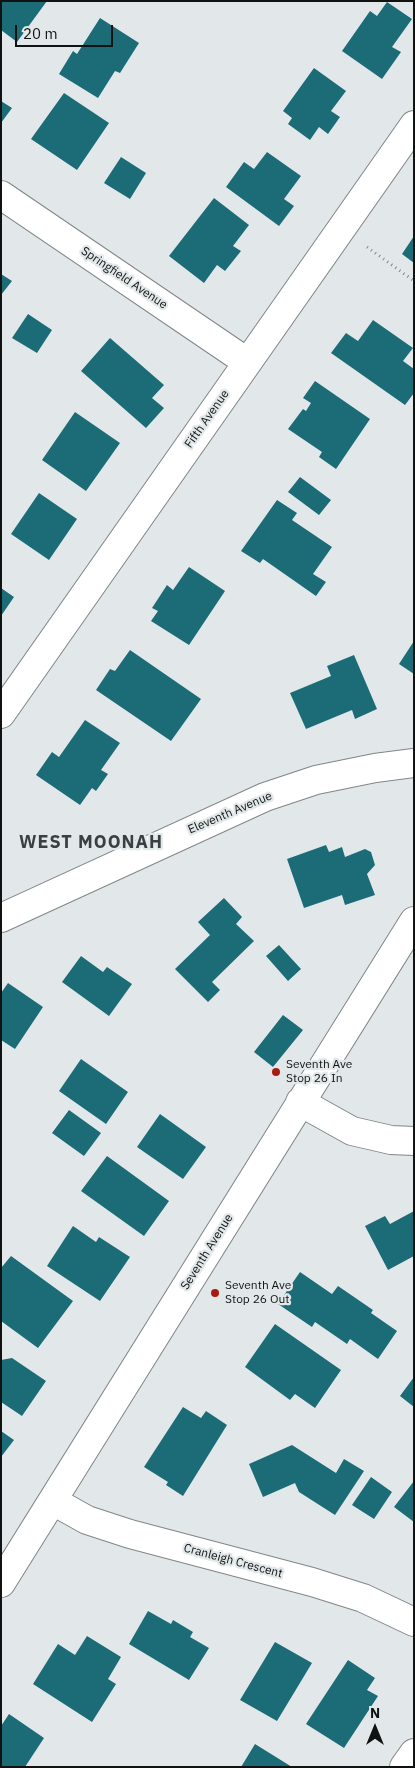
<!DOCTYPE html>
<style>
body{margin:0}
#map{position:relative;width:415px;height:1768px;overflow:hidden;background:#e2e8e9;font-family:"IBM Plex Sans",sans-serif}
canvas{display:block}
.frame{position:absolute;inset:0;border:2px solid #111313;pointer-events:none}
.north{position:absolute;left:350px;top:1703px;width:50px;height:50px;-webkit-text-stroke:4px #e2e8e9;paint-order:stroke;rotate:0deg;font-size:14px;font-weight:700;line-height:20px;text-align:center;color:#111313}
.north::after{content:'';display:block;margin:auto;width:18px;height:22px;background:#111313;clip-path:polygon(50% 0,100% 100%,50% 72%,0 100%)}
.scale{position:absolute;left:15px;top:25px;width:98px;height:22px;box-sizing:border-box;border:2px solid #111313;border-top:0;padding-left:6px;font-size:15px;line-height:18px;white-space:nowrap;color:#111313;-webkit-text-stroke:4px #e2e8e9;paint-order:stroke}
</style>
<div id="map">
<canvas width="415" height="1768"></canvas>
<div class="frame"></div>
<div class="north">N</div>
<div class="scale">20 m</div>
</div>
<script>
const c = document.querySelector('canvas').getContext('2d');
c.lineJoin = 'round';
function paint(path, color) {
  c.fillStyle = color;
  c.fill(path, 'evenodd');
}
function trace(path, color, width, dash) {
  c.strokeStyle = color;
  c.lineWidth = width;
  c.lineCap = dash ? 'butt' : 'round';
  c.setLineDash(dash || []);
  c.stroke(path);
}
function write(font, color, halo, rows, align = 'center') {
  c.font = font + ' "IBM Plex Sans",sans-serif';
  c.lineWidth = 4.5;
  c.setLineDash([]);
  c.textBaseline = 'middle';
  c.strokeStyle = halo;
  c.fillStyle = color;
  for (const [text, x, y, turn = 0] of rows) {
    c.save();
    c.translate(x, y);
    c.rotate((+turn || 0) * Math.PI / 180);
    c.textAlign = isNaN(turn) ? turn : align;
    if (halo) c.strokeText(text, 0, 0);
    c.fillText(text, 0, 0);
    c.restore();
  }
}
const building = new Path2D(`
 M1 1H47L17 42 1 30Z
 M387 2 412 19 392 47 401 52 382 79 342 51 370 11 377 16Z
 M100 18 139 43 120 73 115 71 98 98 59 74 73 51 77 54Z
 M314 68 346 91 331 111 340 117 328 134 319 127 310 140 288 124 292 118 283 111Z
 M64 93 109 123 77 170 31 139Z
 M1 101 12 108 1 123Z
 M267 152 301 176 284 199 294 206 279 226 226 187 244 162 254 169Z
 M121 157 146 173 130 199 104 183Z
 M214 198 249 225 233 246 241 251 225 271 217 265 204 283 169 256Z
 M414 236V263L402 254Z
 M1 274 12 281 1 295Z
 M28 314 52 330 37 353 12 338Z
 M373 320 413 348 403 361 414 369V393L405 405 331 353 346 333 358 341Z
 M110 338 164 385 152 398 164 408 146 428 81 371Z
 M315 381 370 419 336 469 319 457 322 452 288 429 303 409 306 411 311 403 303 398Z
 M75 412 120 443 86 491 42 460Z
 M300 477 331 500 319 515 288 492Z
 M39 493 77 519 49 560 11 534Z
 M277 500 297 513 292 520 332 547 313 574 326 582 316 596 263 559 260 563 241 551Z
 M189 567 225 591 189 645 151 621 158 611 152 608 167 585 173 590Z
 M1 588 14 597 1 616Z
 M414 641V674L399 664Z
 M130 650 201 699 171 741 96 690 110 669 115 671Z
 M354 655 377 709 355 719 352 710 306 729 290 693 331 676 327 666Z
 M85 720 120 743 101 770 108 774 96 791 92 788 80 805 36 775 52 752 59 757Z
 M326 845 329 852 342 847 345 857 365 849 371 852 375 865 367 874 375 895 345 905 342 895 304 908 287 859Z
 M224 898 242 917 236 924 254 941 212 982 220 990 208 1002 175 969 210 935 198 922Z
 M279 945 301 969 288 981 266 956Z
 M81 956 103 972 107 967 132 984 109 1016 62 982Z
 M8 983 43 1007 15 1049 1 1040V993Z
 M283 1015 303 1030 273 1067 254 1052Z
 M81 1059 128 1092 106 1124 59 1091Z
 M69 1110 101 1133 84 1156 52 1133Z
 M160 1114 206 1147 183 1179 137 1147Z
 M107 1156 169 1201 144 1236 81 1191Z
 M414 1211V1256L388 1270 365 1226 385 1216 390 1224Z
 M73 1226 96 1242 99 1237 130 1257 100 1301 47 1266Z
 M11 1256 73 1301 38 1348 1 1321V1268Z
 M300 1272 332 1294 338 1286 373 1310 371 1313 397 1331 378 1359 350 1339 347 1344 315 1322 312 1327 278 1304Z
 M275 1324 341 1370 315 1408 295 1394 290 1400 245 1367Z
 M12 1358 46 1381 22 1416 1 1402V1360Z
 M414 1377V1407L400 1396Z
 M183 1407 201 1418 206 1411 227 1425 183 1496 166 1485 168 1482 144 1467Z
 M1 1431 14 1440 1 1457Z
 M292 1445 336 1473 344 1459 364 1471 335 1515 299 1492 295 1483 263 1497 249 1464Z
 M371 1477 392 1492 374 1519 352 1505Z
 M414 1481V1522L394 1507Z
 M148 1611 171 1624 173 1620 193 1632 190 1637 209 1648 189 1680 129 1644Z
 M87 1636 121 1657 108 1679 116 1684 92 1722 33 1684 58 1644 75 1655Z
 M275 1642 312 1663 277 1721 240 1700Z
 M348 1660 375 1678 367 1690 378 1696 344 1748 306 1724Z
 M9 1714 44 1738 25 1767H1V1726Z
 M255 1744 292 1767H241Z`);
const path = new Path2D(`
 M367 247 414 281`);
const minor = new Path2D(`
 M1 195 247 362
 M1 714 414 125
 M1 918 265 797 316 780 375 768 414 763
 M300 1102 352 1131 391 1140 414 1141
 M53 1501 87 1520 130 1534 312 1582 363 1598 414 1622
 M1 1583 414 921
 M404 1767 414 1753`);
const markers = [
 [276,1072,5,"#ab1a0e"],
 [215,1293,5,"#ab1a0e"]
];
const streetNames = [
 ["Springfield Avenue",124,278,34],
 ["Fifth Avenue",207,419,-55],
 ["Eleventh Avenue",230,813,-23],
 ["Seventh Avenue",207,1252,-58],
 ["Cranleigh Crescent",233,1561,15]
];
const poiNames = [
 ["Seventh Ave",286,1065],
 ["Stop 26 In",286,1079],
 ["Seventh Ave",225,1286],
 ["Stop 26 Out",225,1300]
];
const districtNames = [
 ["WEST MOONAH",91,843]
];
paint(building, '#1c6c78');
trace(minor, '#818687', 30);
trace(path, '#848889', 3, [1, 4]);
trace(minor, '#fff', 28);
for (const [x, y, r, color] of markers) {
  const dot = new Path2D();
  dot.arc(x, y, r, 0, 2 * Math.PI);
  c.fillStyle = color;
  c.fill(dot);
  trace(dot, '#e2e8e9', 2);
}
write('12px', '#111313', '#e2e8e9', streetNames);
write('12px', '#111313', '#e2e8e9', poiNames, 'left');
c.letterSpacing = '1px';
write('bold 18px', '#3a3f3f', '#e2e8e9', districtNames);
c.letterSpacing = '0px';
</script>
